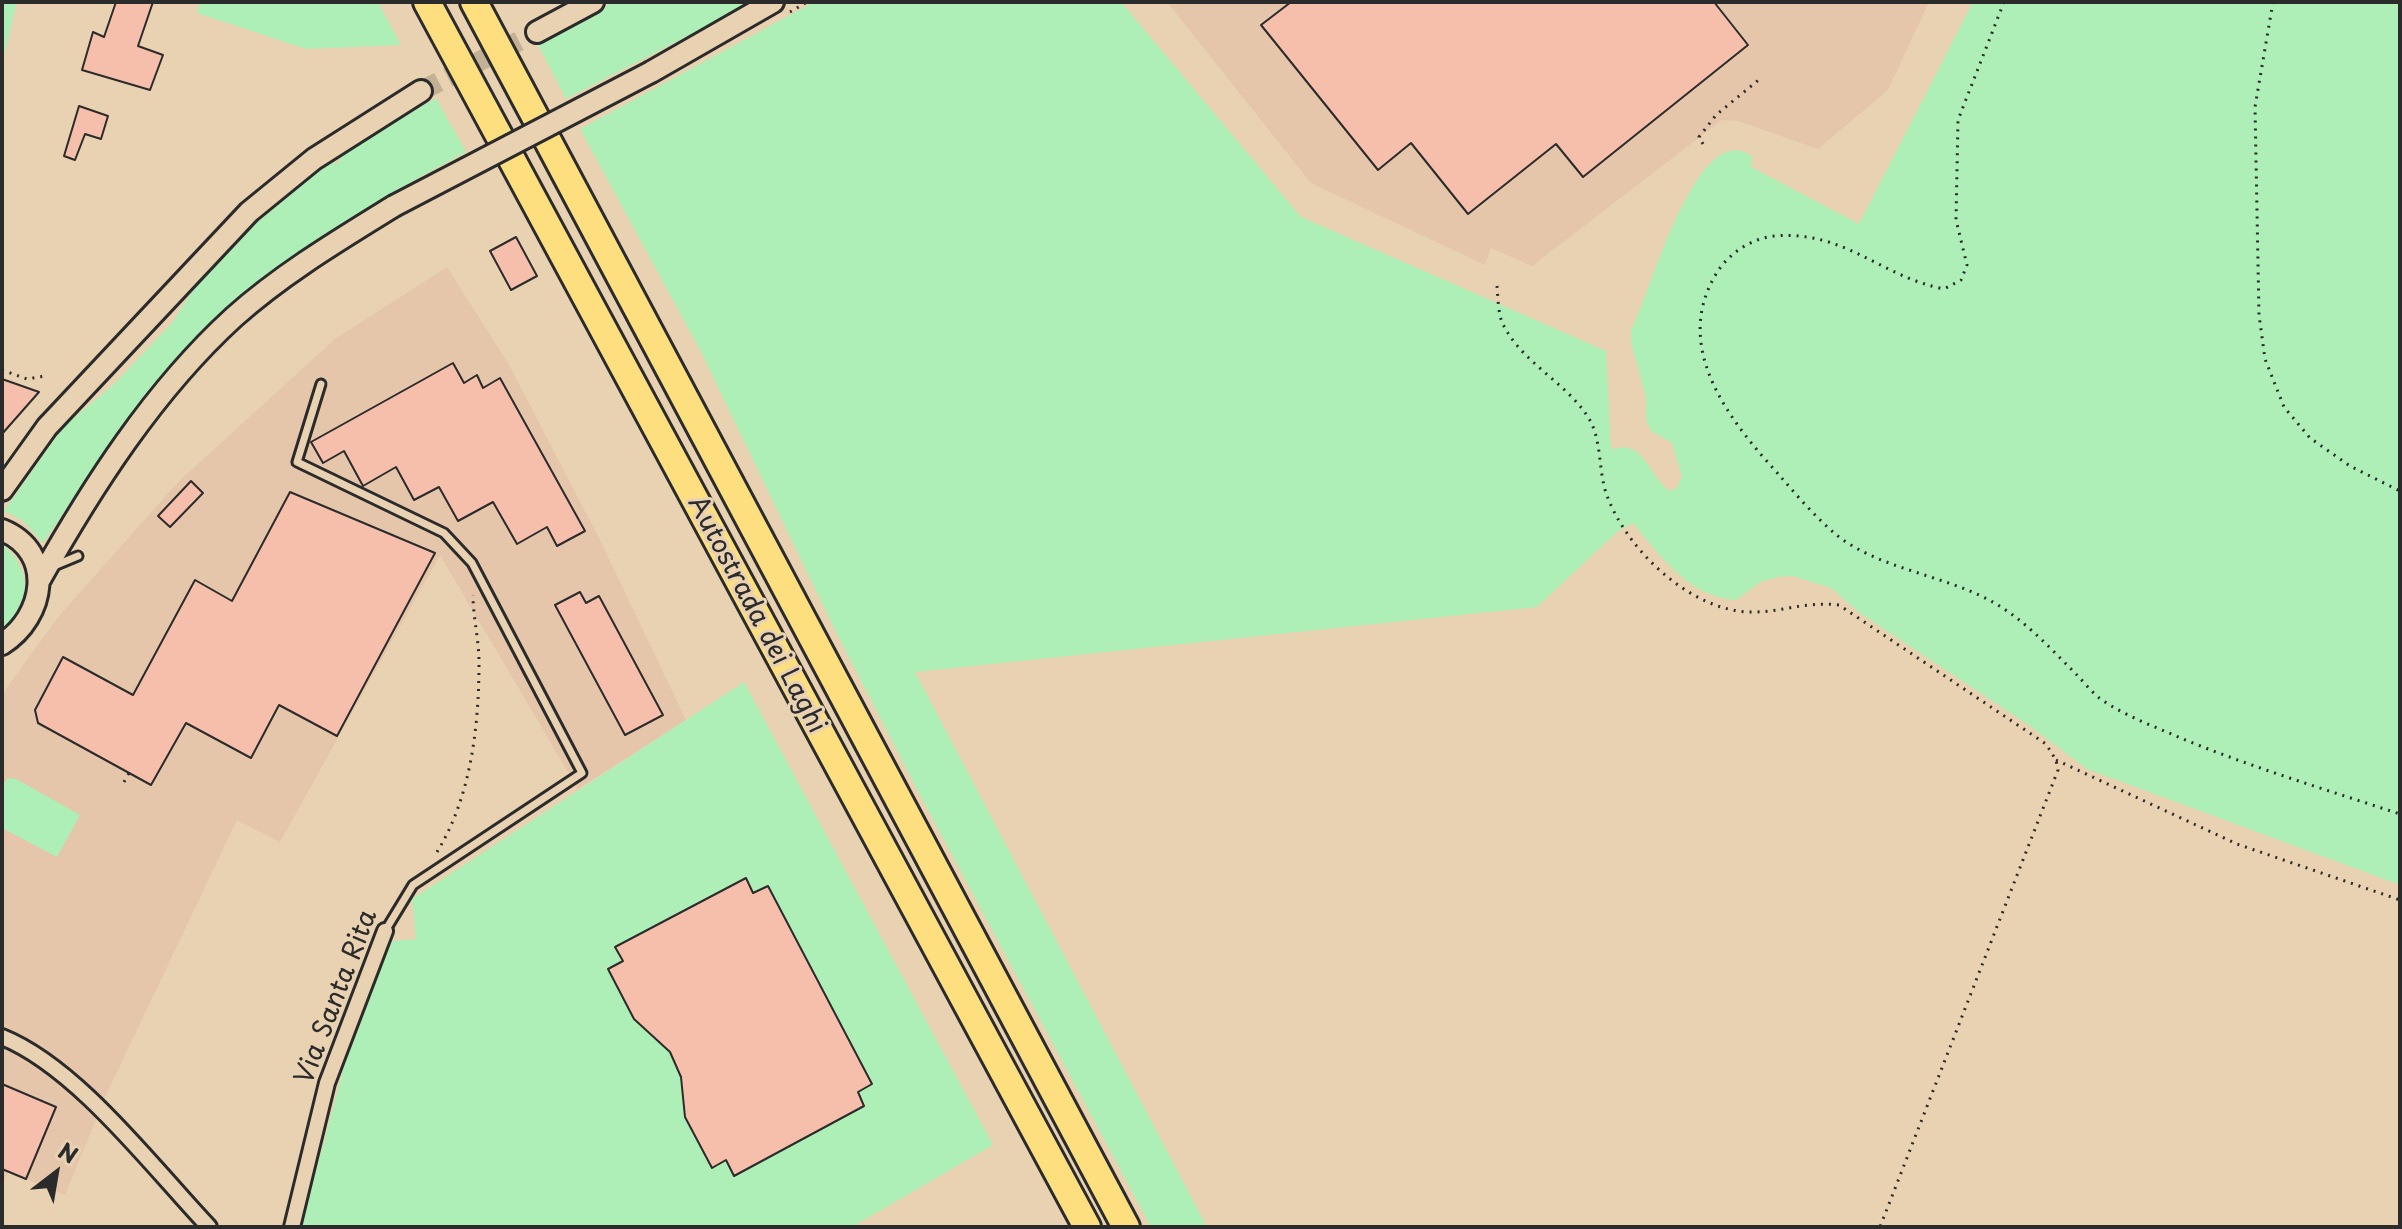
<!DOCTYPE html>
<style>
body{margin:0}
#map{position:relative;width:2402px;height:1229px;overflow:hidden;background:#e9d2b1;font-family:"Playpen Sans",sans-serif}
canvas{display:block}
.frame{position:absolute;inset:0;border:4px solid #2b2b2b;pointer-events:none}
.north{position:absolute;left:16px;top:1133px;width:80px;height:80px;-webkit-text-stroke:6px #e9d2b1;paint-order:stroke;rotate:31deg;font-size:22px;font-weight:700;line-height:32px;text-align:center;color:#2b2b2b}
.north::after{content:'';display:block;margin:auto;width:28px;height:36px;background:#2b2b2b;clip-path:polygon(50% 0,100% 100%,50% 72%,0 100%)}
</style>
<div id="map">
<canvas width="2402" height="1229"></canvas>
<div class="frame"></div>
<div class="north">N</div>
</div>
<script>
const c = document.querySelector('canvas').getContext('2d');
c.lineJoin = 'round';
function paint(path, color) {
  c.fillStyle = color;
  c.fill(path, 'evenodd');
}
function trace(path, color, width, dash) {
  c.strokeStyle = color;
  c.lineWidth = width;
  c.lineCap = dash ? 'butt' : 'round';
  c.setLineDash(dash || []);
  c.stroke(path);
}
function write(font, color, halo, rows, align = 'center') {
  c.font = font + ' "Playpen Sans",sans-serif';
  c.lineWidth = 6;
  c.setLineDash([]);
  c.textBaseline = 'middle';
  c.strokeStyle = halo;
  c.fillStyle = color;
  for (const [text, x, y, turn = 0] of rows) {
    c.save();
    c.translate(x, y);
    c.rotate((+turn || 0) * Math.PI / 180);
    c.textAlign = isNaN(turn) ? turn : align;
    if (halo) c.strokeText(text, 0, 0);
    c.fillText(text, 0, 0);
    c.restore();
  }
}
const built = new Path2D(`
 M1167 2H1929L1888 90 1818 149 1738 121 1722 120 1532 266 1491 248 1485 265 1311 183Z
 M447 267 508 363 600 540 686 720 578 789 440 555 280 842 237 820 107 1093 65 1195 8 1172 2 1183V694L59 616 178 482 335 339Z`);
const green = new Path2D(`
 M2 2H17L2 64Z
 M200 2H378L401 45 306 49 197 13Z
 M614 2H753L566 99 537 43Z
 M814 2H1121L1301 217 1606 351 1611 450C1643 436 1649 477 1670 491L1677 488 1682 477 1672 443 1651 431 1646 420V397L1631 343V330C1649 298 1696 116 1752 156L1751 167 1859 224 1973 2H2400V885L2087 769 2030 726 1860 613 1831 588 1793 576 1778 577 1760 582 1736 600C1689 597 1660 556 1633 523L1618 531 1537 607 915 672 1207 1227H1151L920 795 836 632 700 350 580 129Z
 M436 98 466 152C344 217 236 284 148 393 109 440 78 493 43 543L22 520 4 511 63 427 113 385 171 324 203 275 229 247 238 246V239L328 162 339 163 340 154Z
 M2 544C30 566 36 608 2 629Z
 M744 682 993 1145 852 1227H301L351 1041 391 941 416 939 412 899Z
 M8 778 16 779 80 815 57 857 2 828V786Z`);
const building = new Path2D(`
 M116 2H153L138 46 163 55 150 90 82 70 93 32 104 37Z
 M1291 2H1714L1748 45 1583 177 1556 144 1468 214 1411 143 1378 170 1261 25Z
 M79 106 108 116 101 139 85 134 75 160 64 156Z
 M516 237 537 276 511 290 490 251Z
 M453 363 464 383 477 375 483 388 500 378 585 531 557 546 547 527 517 544 493 502 458 521 439 487 414 500 396 467 363 486 344 451 323 463 311 442Z
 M2 379 39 392 2 434Z
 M191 481 203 493 170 527 158 516Z
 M290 492 435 553 337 736 279 705 251 758 186 723 151 785 38 723 35 710 63 657 133 695 195 580 232 601Z
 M580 592 586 603 599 596 663 715 625 735 555 605Z
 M746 878 753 893 768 886 872 1084 858 1092 864 1106 734 1176 726 1160 712 1168 685 1117 681 1077 670 1052 634 1019 608 969 623 961 615 947Z
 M2 1084 56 1107 26 1179 2 1169Z`);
const secondaryTunnel = new Path2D(`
 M421 91 537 32`);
const path = new Path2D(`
 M2004 2 1958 120 1956 220 1967 265 1961 280 1944 289C1879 276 1845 230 1774 236 1750 239 1728 254 1716 274 1671 349 1731 422 1780 476 1798 497 1818 520 1839 537 1882 569 1942 575 1989 600 2022 617 2050 648 2076 674 2084 682 2092 693 2102 700 2127 717 2156 727 2183 739 2254 768 2327 790 2400 814
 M2273 2 2255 107 2259 315 2265 359 2284 407 2310 438 2350 466 2400 491
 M790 12 807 2
 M1703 144 1699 137 1716 115 1761 78
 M1497 286C1498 297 1498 312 1502 322 1520 362 1565 381 1588 417 1602 439 1598 468 1606 493 1625 548 1689 610 1749 612 1780 613 1804 601 1839 605L2046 744 2056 760 2058 770 1880 1227
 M2 370 27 379 45 376
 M2056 760 2237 844 2400 900
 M124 782 129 773
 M437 852C471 797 479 726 479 662 479 640 473 617 473 595`);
const service = new Path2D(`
 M321 384 297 462 444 533 472 563 582 773 413 885 385 931
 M54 566 78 556`);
const minor = new Path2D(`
 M2 1037C77 1067 153 1168 209 1227
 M292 1227 327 1083 385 931`);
const secondary = new Path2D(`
 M537 32 593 2
 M651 72 773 2
 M2 490 47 427 249 212 314 159 421 91
 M2 530C56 552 45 617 2 644
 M39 581C92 487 153 391 234 317 282 274 339 240 394 206`);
const motorway = new Path2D(`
 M427 2 1087 1227
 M474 2 1126 1227`);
const secondaryBridge = new Path2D(`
 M394 206 651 72`);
const streetNames = [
 ["Autostrada dei Laghi",756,615,62],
 ["Via Santa Rita",337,997,-69]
];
paint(built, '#e5c6aa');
paint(green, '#aeefb8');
paint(building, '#f6bfab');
trace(building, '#2b2b2b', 2);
trace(secondaryTunnel, '#c3b196', 20, [20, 10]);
trace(service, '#2b2b2b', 13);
trace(minor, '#2b2b2b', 20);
trace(secondary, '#2b2b2b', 26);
trace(motorway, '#2b2b2b', 32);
trace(path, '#2b2b2b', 3, [2, 6]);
trace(service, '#e9d2b1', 7);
trace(minor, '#e9d2b1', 14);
trace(secondary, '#e9d2b1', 20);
trace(motorway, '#fedf80', 26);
trace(secondaryBridge, '#2b2b2b', 26, []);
trace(secondaryBridge, '#e9d2b1', 20);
write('26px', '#2b2b2b', '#e9d2b1', streetNames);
</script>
